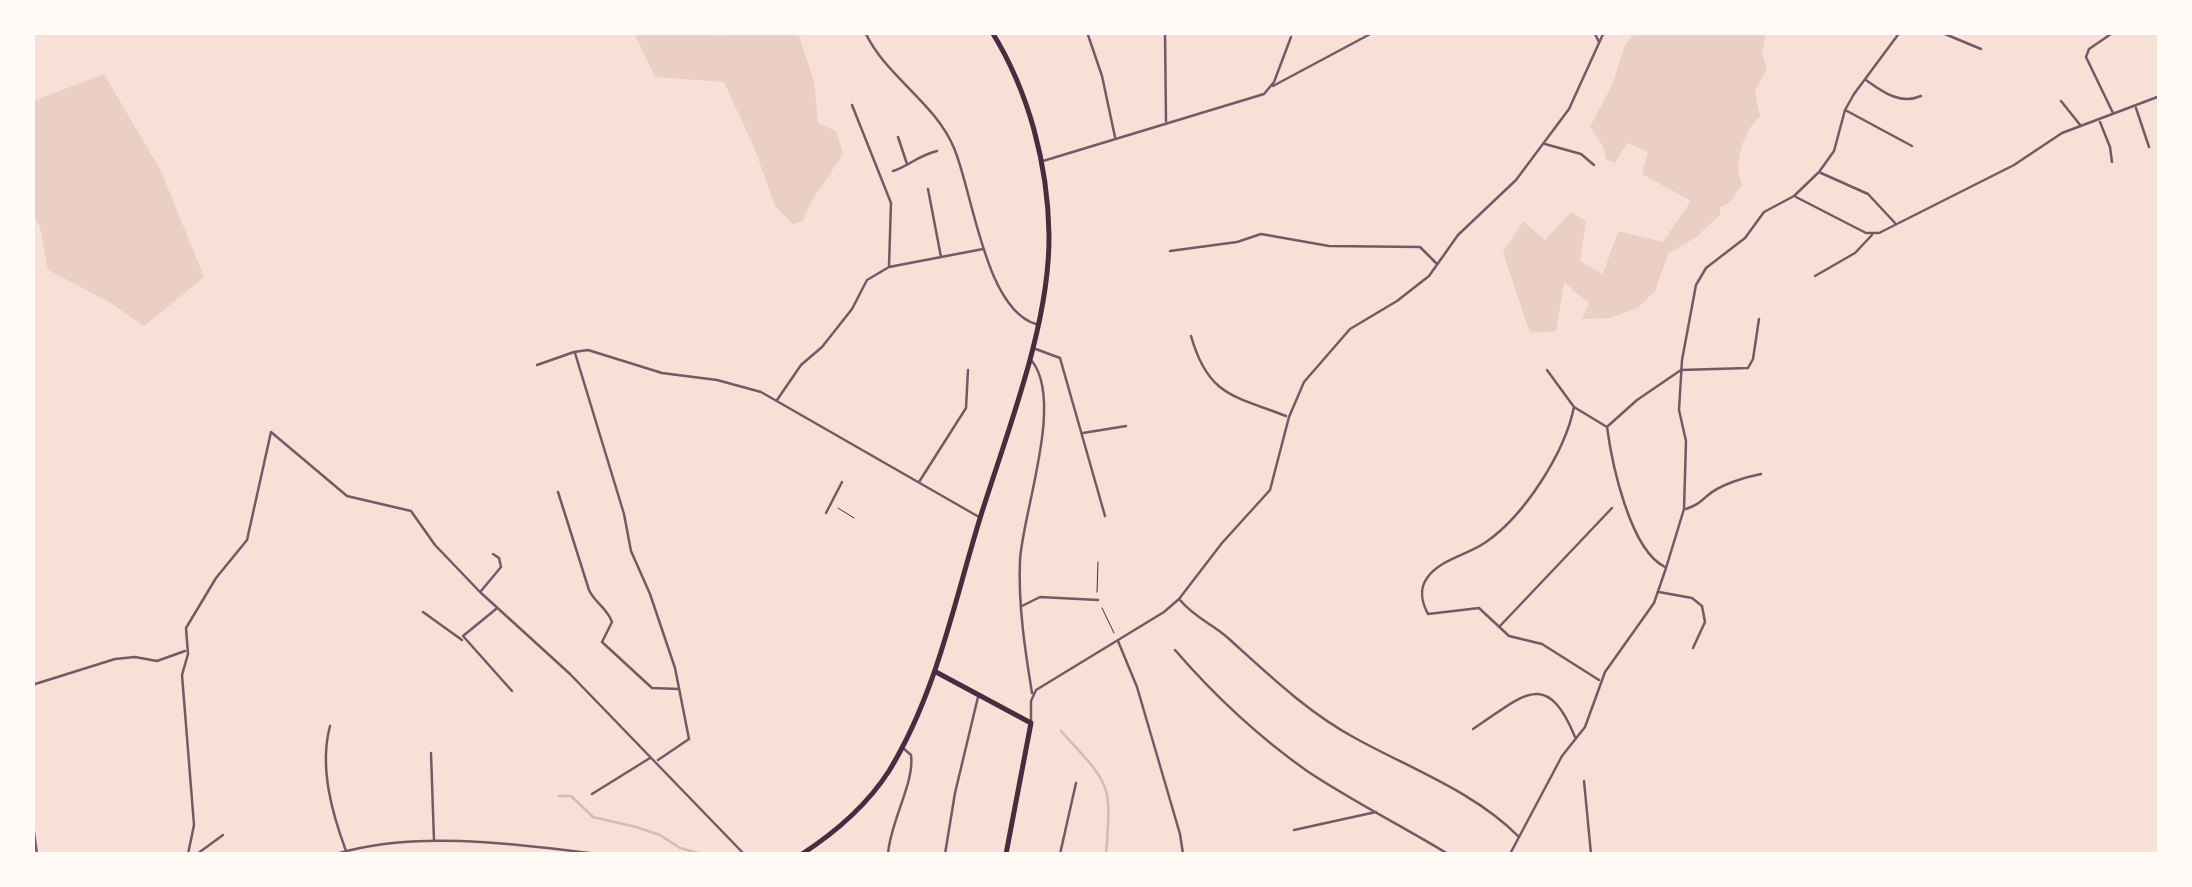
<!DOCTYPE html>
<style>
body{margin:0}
#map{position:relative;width:2192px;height:887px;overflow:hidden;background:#f7e1d7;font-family:Inter,sans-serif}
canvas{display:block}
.frame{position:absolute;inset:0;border:35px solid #fffaf5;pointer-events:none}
</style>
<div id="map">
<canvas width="2192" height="887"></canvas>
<div class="frame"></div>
</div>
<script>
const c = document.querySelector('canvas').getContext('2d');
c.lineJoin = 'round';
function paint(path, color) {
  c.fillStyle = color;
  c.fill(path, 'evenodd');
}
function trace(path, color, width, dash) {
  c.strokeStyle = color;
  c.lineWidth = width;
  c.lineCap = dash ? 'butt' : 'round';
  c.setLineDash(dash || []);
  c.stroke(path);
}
const green = new Path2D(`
 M696 33 723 36 732 33H798L814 81 818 123 836 131 843 153C829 179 812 194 803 221L793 224 775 206 755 150 724 82 655 77 634 33Z
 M1635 33H1766L1762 53 1767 69 1755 91 1760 117C1743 130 1733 165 1742 184L1730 203 1720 207V215L1696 237 1668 254 1655 291 1638 308 1610 318 1582 319 1589 304 1564 282 1556 331 1530 333 1503 252 1523 221 1545 240 1571 212 1586 221 1580 261 1603 274 1618 231 1663 242 1691 201 1642 174 1648 152 1627 143 1615 163 1606 160 1603 146 1590 127 1612 85 1625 45Z
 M104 74 161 171 204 277 144 326 109 302 48 270 40 227 33 213V101Z`);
const stream = new Path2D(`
 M1061 731C1110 785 1112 781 1106 854
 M559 796H571L593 817 636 827 660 835 680 848 702 854`);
const path = new Path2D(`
 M838 508 854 518
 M1097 592 1098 562
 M1102 608 1114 633`);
const minor = new Path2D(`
 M865 32C886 77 935 102 954 148 973 193 985 309 1036 324
 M1087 32 1102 76 1115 137
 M1165 32 1166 121
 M1594 32 1599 42
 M1940 32 1981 49
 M1866 80C1883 92 1900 105 1921 96
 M1273 86 1374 32
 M2061 101 2081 126
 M852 105 891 203 889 266
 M2136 108 2149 147
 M1847 111 1912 146
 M2113 113 2086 57 2089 49 2114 32
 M2100 122 2110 147 2112 162
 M898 137 907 164
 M1545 144 1581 154 1594 165
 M1043 161 1264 94 1274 82 1291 37
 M893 171C909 166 917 156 937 151
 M1821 173 1868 194 1895 223
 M928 189 941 257
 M1796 197 1866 233H1879L2014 165 2062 133 2160 96
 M1170 251 1237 242 1261 234 1329 246 1420 247 1437 264
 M1815 276 1855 253 1872 235
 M1191 336C1208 396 1234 396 1286 416
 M1033 348 1060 358 1105 516
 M575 353 624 514 631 551 650 594 675 668 689 739 658 760
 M1032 361C1064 402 1023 511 1020 560 1018 604 1025 650 1032 693
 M537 365 574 352 588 350 662 373 717 380 761 392 979 517
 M1547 370 1574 407 1607 427C1612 464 1630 550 1665 567
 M777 400 801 365 822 347 852 309 867 280 889 267 983 249
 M1574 407C1565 452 1525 515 1486 542 1468 555 1440 559 1427 578 1419 589 1422 603 1428 614L1479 608 1509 636 1542 644 1599 680
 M1608 426 1637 400 1681 370 1748 368 1753 359 1759 319
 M1083 433 1126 426
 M919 482 966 408 968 370
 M558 492 589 590C595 603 607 608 612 622L602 642 652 688 679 689
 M1686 509C1697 505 1699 503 1707 496 1719 485 1745 477 1761 474
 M826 513 842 482
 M481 591 501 567 499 558 493 554
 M1659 592 1692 598 1702 606 1705 622 1693 648
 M1180 600C1194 617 1212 624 1228 638 1268 674 1307 712 1355 738 1409 768 1475 792 1519 837
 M1022 606 1040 597 1098 600
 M496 609 463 636 512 691
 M423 612 462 640
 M1500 626 1612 508
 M1118 641 1137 687 1180 834 1183 854
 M1175 650C1213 694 1259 737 1307 771 1352 801 1402 826 1448 854
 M32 685 115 659 135 657 157 661 185 651
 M1031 722V701L1036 690 1164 612 1179 599 1222 543 1270 490 1289 417 1304 382 1350 329 1397 301 1429 276 1458 235 1516 180 1569 109 1604 32
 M330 726C319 767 332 813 346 851
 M1473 729C1522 697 1546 666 1575 737
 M431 753 434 841
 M1584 781 1591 854
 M592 794 650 758
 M32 818 37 854
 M1294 830 1376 812
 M188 854 194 825 182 675 188 654 186 628 216 578 247 540 271 432 347 496 411 511 435 545 480 592 570 674 744 854
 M197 854 223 835
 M336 854C415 830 516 844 597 854
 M888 854C890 822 915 782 911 755L903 748
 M945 854 955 793 978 697
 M1060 854 1076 783
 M1510 854 1562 756 1585 727 1605 672 1654 603 1666 568 1684 509 1686 441 1679 410 1682 360 1696 285 1706 268 1745 238 1764 212 1794 196 1819 172 1834 151 1845 110 1854 94 1900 32`);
const primary = new Path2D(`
 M936 672 1031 723 1006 854
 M802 854C836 832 867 805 889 771 937 692 954 602 981 515 1008 429 1050 324 1049 235 1048 165 1029 92 992 32`);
paint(green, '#ebcfc5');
trace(stream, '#dcb8b0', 2.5);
trace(path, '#4a2c40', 1);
trace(minor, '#755966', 2.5);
trace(primary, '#4a2c40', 5);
</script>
